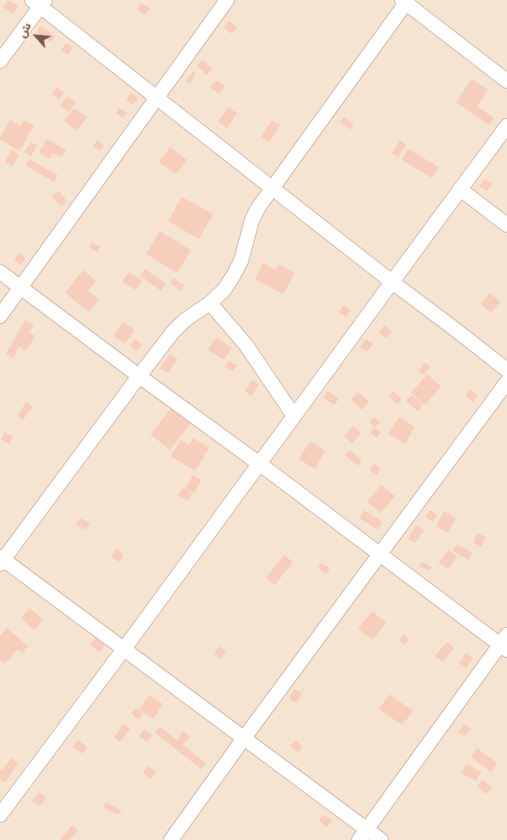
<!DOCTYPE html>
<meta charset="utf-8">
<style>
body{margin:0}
#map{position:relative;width:507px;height:840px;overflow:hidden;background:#fef3e5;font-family:Roboto,"Noto Sans Arabic",sans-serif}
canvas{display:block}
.north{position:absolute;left:16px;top:16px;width:40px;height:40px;-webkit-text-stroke:3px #fff7ed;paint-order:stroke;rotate:297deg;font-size:11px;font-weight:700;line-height:16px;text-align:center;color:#795648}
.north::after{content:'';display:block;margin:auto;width:14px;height:18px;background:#795648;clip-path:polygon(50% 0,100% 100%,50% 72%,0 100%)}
</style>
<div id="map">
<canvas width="507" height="840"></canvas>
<div class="north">ش</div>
</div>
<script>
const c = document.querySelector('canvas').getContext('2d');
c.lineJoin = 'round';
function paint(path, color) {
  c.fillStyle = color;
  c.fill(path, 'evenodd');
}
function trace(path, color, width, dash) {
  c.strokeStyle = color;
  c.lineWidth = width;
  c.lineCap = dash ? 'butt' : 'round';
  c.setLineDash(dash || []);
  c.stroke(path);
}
const residential = new Path2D(`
 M0 0H507V840H0Z`);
const building = new Path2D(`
 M8 0 18 6 13 14 3 7Z
 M141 3 150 8 145 15 137 10Z
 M228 21 237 27 232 34 224 28Z
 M40 26 55 36 51 42 36 33Z
 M66 43 73 48 68 55 61 50Z
 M202 60 213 69 207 75 197 66Z
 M193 71 196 74 190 84 186 81Z
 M472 79 488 90 477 106 494 118 489 125 456 102Z
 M216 80 225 86 219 94 210 87Z
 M57 87 64 93 59 99 52 94Z
 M131 93 138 98 133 105 126 100Z
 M67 96 76 103 69 112 60 105Z
 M228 107 237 113 227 128 218 122Z
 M74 108 87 117 77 131 64 121Z
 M119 108 127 113 123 118 116 113Z
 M344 117 354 125 350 130 340 122Z
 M10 120 21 126 24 120 34 126 19 151 0 139V137Z
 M272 120 280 125 269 142 261 137Z
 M47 139 66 150 62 157 53 153 50 159 39 153Z
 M98 140 104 146 100 151 93 146Z
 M400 140 406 145 398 157 392 153Z
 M31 142 37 145 31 156 24 152Z
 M170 147 187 160 176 174 159 162Z
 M408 149 439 167 432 178 402 160Z
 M11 150 19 154 13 166 5 162Z
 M29 159 58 175 54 182 25 165Z
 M485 179 492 184 487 191 479 186Z
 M59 191 67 201 61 206 52 196Z
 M182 197 213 214 199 239 168 221Z
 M160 231 191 250 177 273 146 254Z
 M92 242 100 247 97 252 89 247Z
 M19 253 26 258 21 265 14 260Z
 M263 263 275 270 278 264 295 273 283 294 255 279Z
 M145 269 166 284 161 291 140 276Z
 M83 270 96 281 88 291 99 299 89 312 65 293Z
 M129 272 142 280 136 290 122 282Z
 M173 278 184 285 181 291 170 283Z
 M490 293 500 302 491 313 481 304Z
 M343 305 351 310 346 317 339 312Z
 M25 320 34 325 29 332 35 336 26 351 19 347 13 358 6 354Z
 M123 322 135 330 125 344 114 336Z
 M384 325 392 331 387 338 379 333Z
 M216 337 232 348 224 360 208 350Z
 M135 339 142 345 136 352 130 346Z
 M366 339 373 344 367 352 360 347Z
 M170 354 178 359 168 373 160 368Z
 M229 361 237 365 233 371 225 367Z
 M424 362 430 366 424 375 419 372Z
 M427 374 441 386 425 405 411 393Z
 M252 380 259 385 251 396 245 391Z
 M470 390 478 395 473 402 465 396Z
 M328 391 339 399 334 405 323 397Z
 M393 391 402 399 397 404 389 397Z
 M358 392 369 402 362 410 351 399Z
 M411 395 423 404 418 411 406 401Z
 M26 402 33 406 23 420 17 416Z
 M171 408 191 423 170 450 151 435Z
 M374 417 380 422 375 427 369 422Z
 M399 417 415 427 405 444 388 434Z
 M353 426 361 433 352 444 344 436Z
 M374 427 381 432 377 438 370 433Z
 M5 432 13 437 9 444 1 439Z
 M193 438 209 448 195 471 171 456 181 440 189 445Z
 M310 441 325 451 315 469 299 459Z
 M350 450 362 461 358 466 345 455Z
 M374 463 381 469 377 475 369 470Z
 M193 475 201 480 194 493 185 489Z
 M381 485 395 496 381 513 367 502Z
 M183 488 192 494 188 501 178 495Z
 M364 510 383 522 378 530 360 518Z
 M430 510 437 515 433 522 425 517Z
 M444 511 456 518 448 533 436 526Z
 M80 518 90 523 86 530 76 525Z
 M416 525 424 530 415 543 408 539Z
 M478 533 486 537 481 547 473 542Z
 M457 544 472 553 469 560 453 551Z
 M116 549 124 554 120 562 111 557Z
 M448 550 457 556 448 569 439 563Z
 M284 555 293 562 275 585 266 578Z
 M422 562 432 567 429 571 419 566Z
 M321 563 330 568 326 574 318 568Z
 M30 608 43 620 34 630 21 618Z
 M372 611 386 622 373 640 358 629Z
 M7 628 28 646 22 653 18 649 5 664 0 660V636Z
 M403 634 409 638 405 645 399 641Z
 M96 637 105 644 100 652 90 645Z
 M447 642 454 648 443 662 435 656Z
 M219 646 226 651 221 659 214 654Z
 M466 653 473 658 466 668 459 663Z
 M294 689 302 693 297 703 289 699Z
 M389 694 413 711 402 725 379 709Z
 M149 695 163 704 153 719 139 710Z
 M136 708 143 714 138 720 131 713Z
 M123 724 130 729 120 742 114 737Z
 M464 724 471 729 465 736 458 732Z
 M160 727 177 740 183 731 190 737 183 745 206 763 201 769 155 733Z
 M144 729 152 735 147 742 139 736Z
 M78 740 87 747 83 754 73 747Z
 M296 740 303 747 298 753 290 746Z
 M477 748 497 763 491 772 471 757Z
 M11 758 18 763 5 783 0 780V769L2 771Z
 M466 764 481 772 476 781 461 773Z
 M148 766 156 772 150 779 143 772Z
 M482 780 492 787 486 794 477 787Z
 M39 792 46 797 40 806 32 801Z
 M106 802 121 810 118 815 103 807Z
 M323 815 332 820 327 827 319 821Z
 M72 825 78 830 70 840H60Z`);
const street = new Path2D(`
 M32 0 392 282 452 327 507 370
 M402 0 507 81
 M0 61 45 0
 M460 189 507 225
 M0 272 139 376 276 476 507 650
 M210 303 246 345 294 416
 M0 316 227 0
 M0 557 381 840
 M0 564 139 376 173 332 185 320 210 303 224 290 233 276 241 261 252 220 258 208 408 0
 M0 815 124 649 392 282 507 126
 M171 840 244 738 507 382
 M359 840 507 635`);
paint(residential, '#f6e4d3');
paint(building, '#f6cebb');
trace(street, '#d3bbad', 16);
trace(street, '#fff', 14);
</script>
